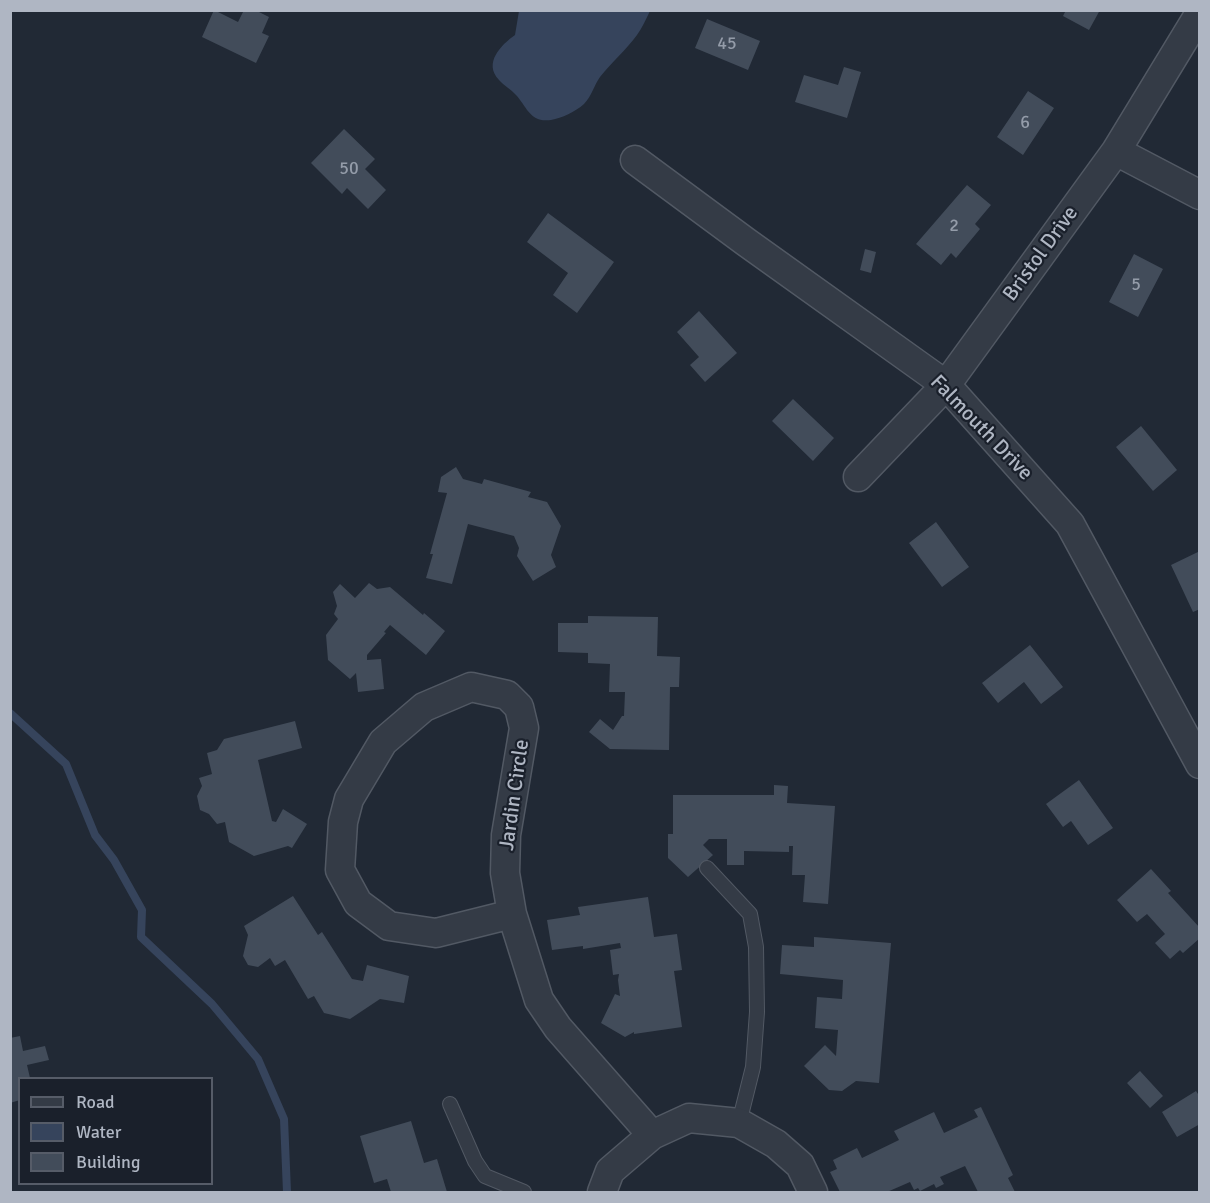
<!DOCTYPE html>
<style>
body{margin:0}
#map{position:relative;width:1210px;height:1203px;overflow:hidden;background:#212935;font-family:Signika,sans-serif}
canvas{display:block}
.frame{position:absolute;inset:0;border:12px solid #afb6c3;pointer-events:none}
.legend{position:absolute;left:18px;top:1077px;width:195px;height:108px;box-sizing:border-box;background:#1a202b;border:2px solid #565c68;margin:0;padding:8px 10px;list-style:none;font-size:18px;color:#afb6c3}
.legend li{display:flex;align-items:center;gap:12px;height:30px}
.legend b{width:30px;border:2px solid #565c68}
</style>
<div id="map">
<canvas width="1210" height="1203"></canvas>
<div class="frame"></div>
<ul class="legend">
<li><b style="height:8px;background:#343b46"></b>Road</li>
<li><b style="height:16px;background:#36445c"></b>Water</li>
<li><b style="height:16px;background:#424c5a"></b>Building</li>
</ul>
</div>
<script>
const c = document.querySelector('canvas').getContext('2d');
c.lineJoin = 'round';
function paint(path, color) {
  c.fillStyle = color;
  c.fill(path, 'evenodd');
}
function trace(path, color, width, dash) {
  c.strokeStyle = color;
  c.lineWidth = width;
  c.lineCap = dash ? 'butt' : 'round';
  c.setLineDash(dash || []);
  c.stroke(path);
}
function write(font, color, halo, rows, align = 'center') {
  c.font = font + ' Signika,sans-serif';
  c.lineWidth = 4.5;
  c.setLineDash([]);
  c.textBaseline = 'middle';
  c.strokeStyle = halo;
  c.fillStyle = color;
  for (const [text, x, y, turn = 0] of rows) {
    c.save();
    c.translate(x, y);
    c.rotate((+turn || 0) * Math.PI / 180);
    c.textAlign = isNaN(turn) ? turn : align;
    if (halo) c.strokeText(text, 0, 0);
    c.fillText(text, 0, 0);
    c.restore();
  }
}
const water = new Path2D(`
 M519 11V10L650 11C646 19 642 28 637 35 626 50 612 62 600 77 594 85 592 96 584 104 575 112 562 118 551 120 530 123 527 107 516 95 511 89 504 86 499 80 483 63 501 45 515 35Z`);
const stream = new Path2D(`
 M10 713 66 764 95 835 114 860 142 910 141 937 212 1004 258 1059 284 1119 287 1192`);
const building = new Path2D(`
 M214 10 238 22 244 10H255L269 17 262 33 269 36 256 63 202 37Z
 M1066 10H1100L1089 30 1063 16Z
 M707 19 760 41 748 70 695 48Z
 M844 67 861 72 847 118 795 102 804 75 838 85Z
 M1028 91 1054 108 1023 155 997 137Z
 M344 129 375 159 365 169 386 190 368 209 347 188 342 194 311 163Z
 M967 185 991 205 975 224 980 229 956 258 951 253 941 265 916 244Z
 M548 213 614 262 577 313 553 295 568 273 527 242Z
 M865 249 876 252 871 273 860 270Z
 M1134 254 1163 269 1138 317 1109 302Z
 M699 311 737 353 705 382 690 365 699 357 677 332Z
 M793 399 834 438 813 461 772 421Z
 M1141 426 1177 470 1153 491 1116 447Z
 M456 467 463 479 482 484 484 479 531 492 528 497 547 502 561 526 551 555 556 567 533 581 517 556 519 548 514 536 468 524 452 584 426 578 433 554H430L447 493 438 492 441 477Z
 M936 522 969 567 942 587 909 543Z
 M1200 551V609L1193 612 1171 565Z
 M369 583 377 589 390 587 423 615 424 613 445 631 426 655 390 625 384 632 386 633 367 655V660L381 659 384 689 358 692 356 673 350 679 328 660 326 635 338 619 334 614 337 606 333 592 340 584 355 598Z
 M588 616 658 617 657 656 680 657 679 687H670L669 750 610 749 589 732 600 719 613 730 622 716H624L625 692H609L610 664 588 663V653L558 652V623H588Z
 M1030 645 1063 687 1041 704 1024 682 998 703 982 683Z
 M295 721 302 748 258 760 272 821 276 822 283 809 307 824 292 848 288 846 254 856 229 842 225 822 217 824 209 814 200 810 197 796 202 786 199 778 212 774 207 753 217 750 224 739Z
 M1079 780 1113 828 1088 845 1071 821 1063 827 1046 804Z
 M774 785 788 786 787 803 835 806 828 904 803 902 805 875H792L793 846H789V852L744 851V865H727V839H709L703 845 713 855 688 877 668 858V834H673V795H774Z
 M1151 869 1171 891 1168 893 1200 928V938L1183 953 1180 950 1170 959 1155 943 1165 934 1147 914 1137 922 1117 900Z
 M293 896 318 935 322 932 352 979 363 981 367 965 409 976 404 1003 380 999 350 1019 324 1013 314 996 308 999 285 960 275 966 270 958 258 967 248 965 243 956 248 935 244 926Z
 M648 897 654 937 677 934 682 970 674 971 682 1027 634 1034V1032L625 1037 601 1023 615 994 620 996 618 980 619 974 613 975 610 950 621 948 620 943 583 949V946L552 950 547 920 580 915 578 907Z
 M814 937 891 943 879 1083 856 1081 842 1091 829 1090 804 1066 825 1045 836 1056 838 1030 815 1028 817 997 842 999 843 980 780 974 782 945 814 947Z
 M20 1036 23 1051 45 1046 49 1060 27 1065 30 1078H20V1100L10 1103V1038Z
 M1140 1071 1163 1096 1150 1108 1127 1083Z
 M1196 1091 1200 1097V1124L1177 1137 1162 1112Z
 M981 1107 1013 1175 1008 1178 1015 1192H978L965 1166 940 1177 944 1184 936 1188 934 1184 920 1191 918 1188 914 1190 910 1182 887 1192H840L830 1172 837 1169 833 1160 857 1148 862 1158 899 1140 894 1131 934 1112 944 1133 978 1117 974 1110Z
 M411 1121 424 1163 437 1159 447 1192H391L387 1179 374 1183 360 1136Z`);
const service = new Path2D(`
 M707 868 750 914 756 947 757 1012 753 1067 739 1123
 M450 1104 475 1161 485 1176 524 1192`);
const minor = new Path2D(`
 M1116 151 1200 195
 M635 160 746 242 946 385 1070 524 1200 764
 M858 477 946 385 1116 151 1200 13
 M471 687 507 695 519 707 524 728 506 835 505 873 512 914 436 933 389 926 358 903 340 870 343 822 349 799 383 742 424 707Z
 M512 914 539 1000 558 1028 652 1135
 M602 1192 610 1171 652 1135 689 1118 739 1123 776 1144 800 1165 813 1192`);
const numberNames = [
 ["45",727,44],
 ["6",1025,123],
 ["50",349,169],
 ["2",954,226],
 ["5",1136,285]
];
const streetNames = [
 ["Bristol Drive",1041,254,-54],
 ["Falmouth Drive",981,428,46],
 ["Jardin Circle",515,795,-82]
];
paint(water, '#36445c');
trace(stream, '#36445c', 8);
paint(building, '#424c5a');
trace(service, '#525964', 16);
trace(minor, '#525964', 31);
trace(service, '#343b46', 14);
trace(minor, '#343b46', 28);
write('18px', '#949ca9', null, numberNames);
write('21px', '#afb6c3', '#1a202b', streetNames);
</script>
